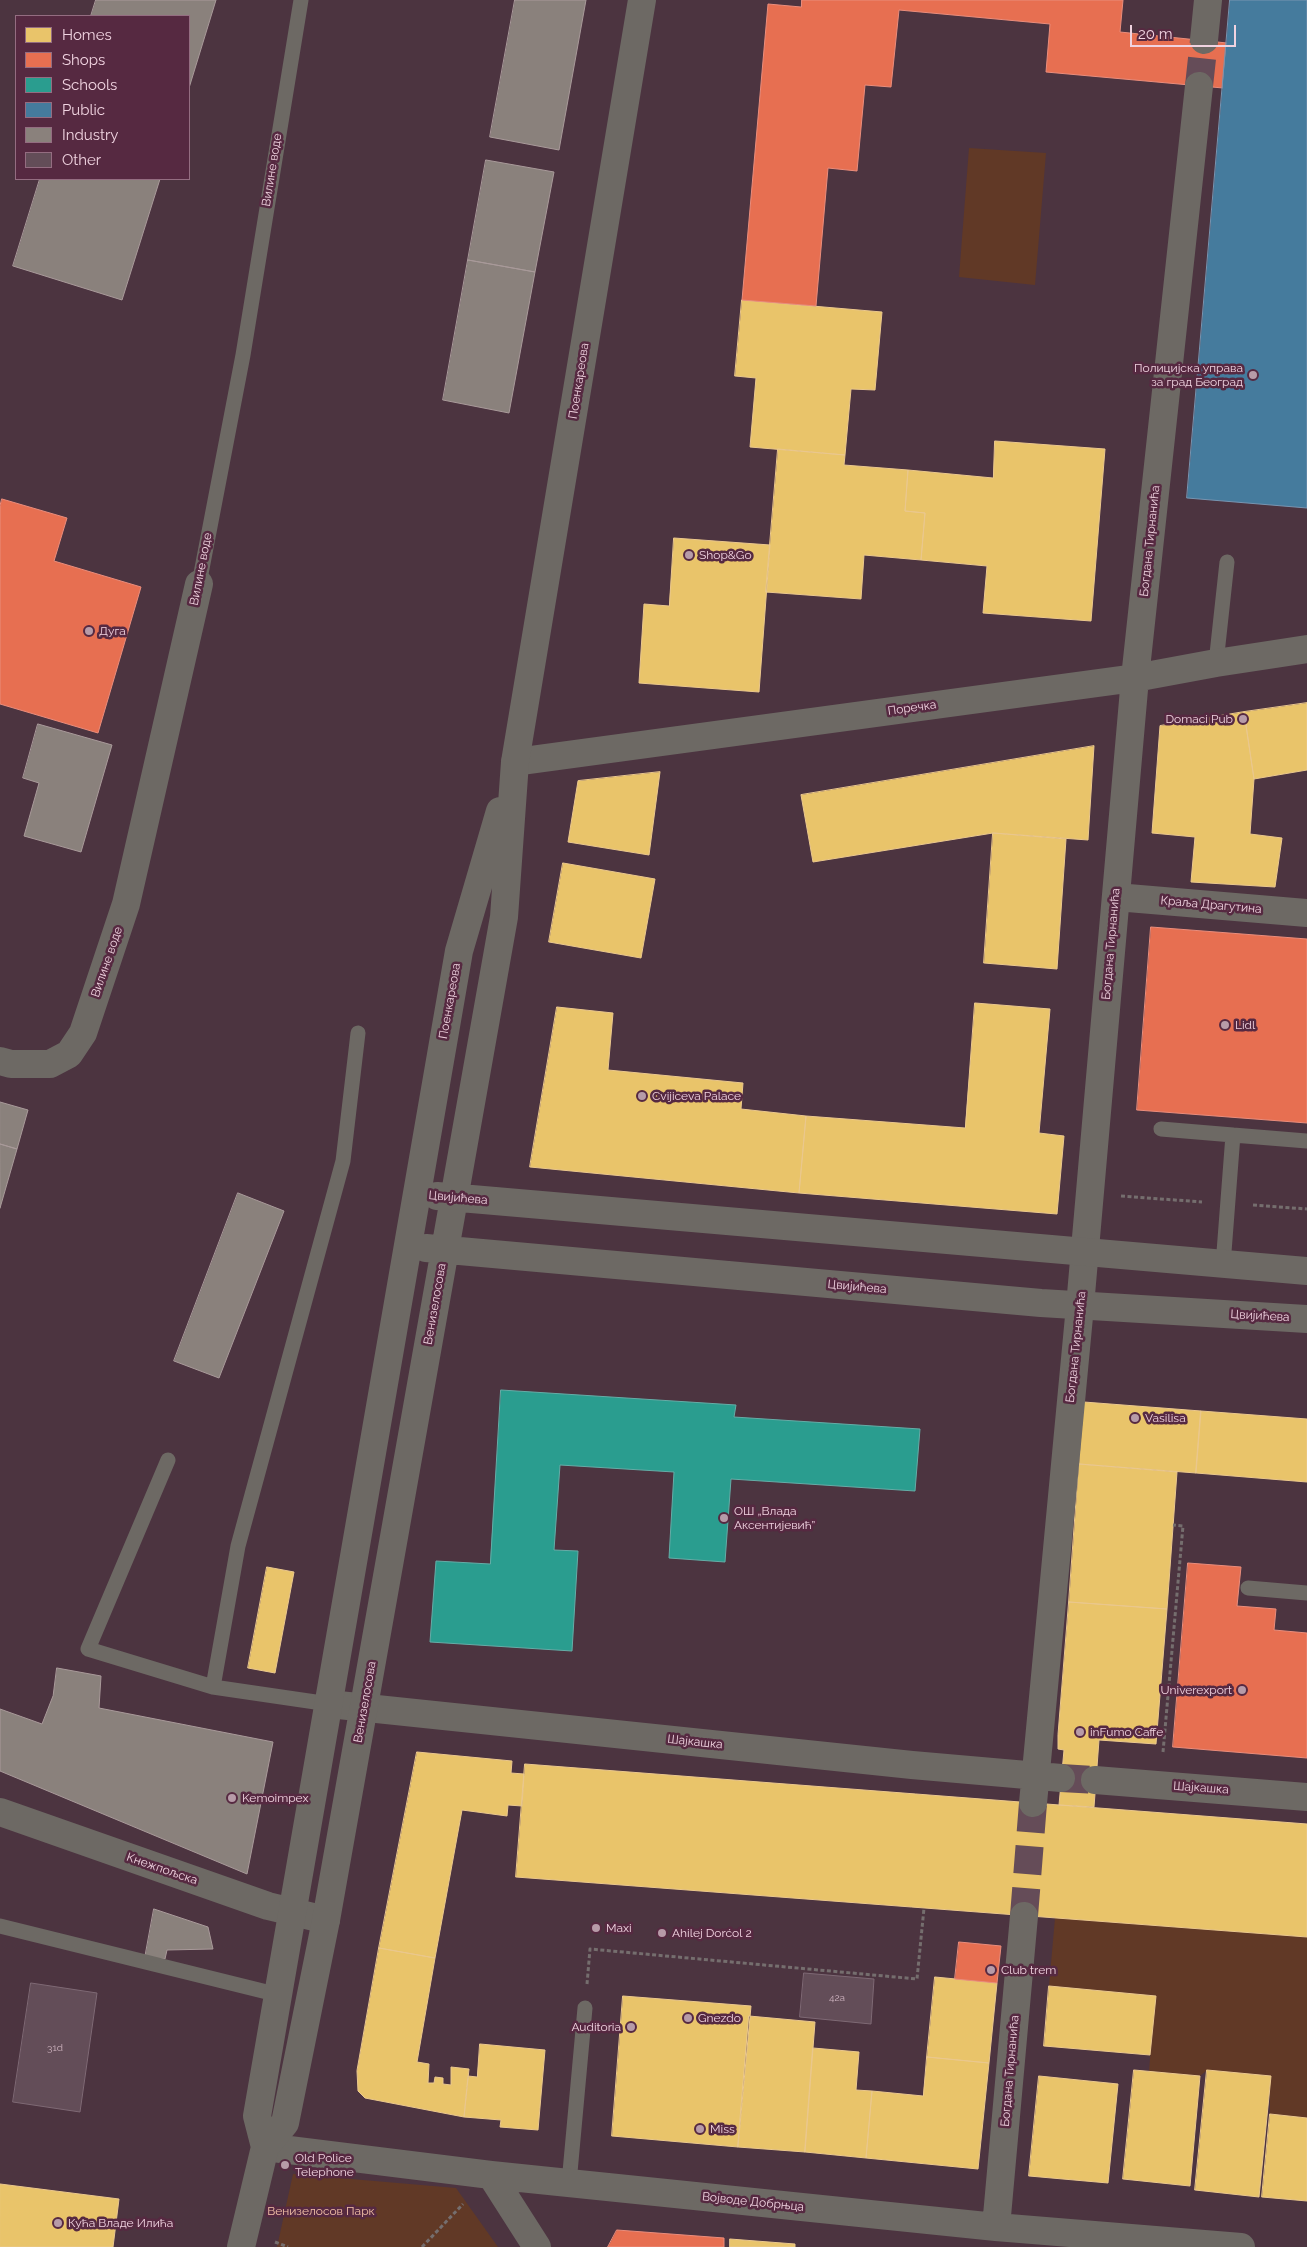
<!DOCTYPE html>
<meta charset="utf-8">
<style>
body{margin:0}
#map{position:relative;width:1307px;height:2247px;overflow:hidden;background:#4c3440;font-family:Raleway,sans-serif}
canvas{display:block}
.legend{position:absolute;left:15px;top:15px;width:175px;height:165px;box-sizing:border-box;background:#562941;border:1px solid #946d81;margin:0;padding:6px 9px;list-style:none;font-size:15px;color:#f0d3e0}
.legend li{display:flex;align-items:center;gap:10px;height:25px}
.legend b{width:25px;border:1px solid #946d81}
.scale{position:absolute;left:1130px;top:25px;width:106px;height:22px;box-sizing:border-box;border:2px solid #f0d3e0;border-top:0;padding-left:6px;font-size:15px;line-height:18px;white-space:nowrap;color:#f0d3e0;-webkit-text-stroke:4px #562941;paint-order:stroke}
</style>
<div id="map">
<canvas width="1307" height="2247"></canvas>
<ul class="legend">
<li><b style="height:14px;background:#e9c46a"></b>Homes</li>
<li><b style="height:14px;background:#e76f51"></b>Shops</li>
<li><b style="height:14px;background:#2a9d8f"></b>Schools</li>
<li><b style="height:14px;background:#457b9d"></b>Public</li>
<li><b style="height:14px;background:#8a817c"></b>Industry</li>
<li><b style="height:14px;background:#634d58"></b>Other</li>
</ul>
<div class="scale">20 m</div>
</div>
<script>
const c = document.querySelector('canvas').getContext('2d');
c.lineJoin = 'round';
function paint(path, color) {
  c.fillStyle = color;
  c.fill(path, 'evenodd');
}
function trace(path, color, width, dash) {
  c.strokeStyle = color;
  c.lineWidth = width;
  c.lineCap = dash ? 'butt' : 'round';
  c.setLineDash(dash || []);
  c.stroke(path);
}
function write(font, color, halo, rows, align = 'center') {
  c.font = font + ' Raleway,sans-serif';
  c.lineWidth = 5;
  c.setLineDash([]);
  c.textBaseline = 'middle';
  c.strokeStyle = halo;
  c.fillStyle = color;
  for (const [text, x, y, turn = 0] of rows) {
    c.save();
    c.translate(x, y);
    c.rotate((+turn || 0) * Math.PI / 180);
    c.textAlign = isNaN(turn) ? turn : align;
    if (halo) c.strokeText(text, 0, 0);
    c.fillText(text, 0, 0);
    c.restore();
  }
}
const green = new Path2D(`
 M969 148 1046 153 1035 285 959 277Z
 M1055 1918 1307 1937V2118L1270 2114V2076L1207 2070 1200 2076 1149 2071 1155 1996 1049 1986Z
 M293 2174 456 2188 498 2247H277Z`);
const homes = new Path2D(`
 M742 300 882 312 875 390 851 389 845 455 750 447 756 378 735 376Z
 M995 441 1105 449 1091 621 983 613 987 566 921 560 925 513 905 511 908 470 993 478Z
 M778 449 845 455 844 465 908 470 905 511 925 513 921 560 864 555 861 599 766 592Z
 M674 538 770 545 759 692 639 683 644 604 669 606Z
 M1307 703V770L1254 779 1244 712Z
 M1244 712 1254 779 1250 834 1282 838 1275 887 1191 882 1195 837 1152 833 1160 726Z
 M1094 746 1088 840 993 833 813 862 801 795Z
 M660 772 649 855 568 842 578 781Z
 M993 833 1066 839 1057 969 984 963Z
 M563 863 655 879 641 958 549 942Z
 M975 1003 1050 1009 1039 1133 1064 1136 1057 1214 799 1193 806 1116 965 1128Z
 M557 1007 613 1013 608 1070 743 1083 741 1109 806 1116 799 1193 530 1167Z
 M1084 1402 1201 1411 1196 1473 1079 1464Z
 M1201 1411 1307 1419V1482L1196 1473Z
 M1079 1464 1177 1472 1167 1609 1069 1602Z
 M267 1567 294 1572 275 1673 248 1668Z
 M1069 1602 1167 1609 1156 1744 1099 1740 1094 1807 1059 1805 1064 1750 1058 1749V1735Z
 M417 1752 512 1761 511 1773 524 1774 522 1806 508 1805 507 1816 462 1810 435 1958 379 1948Z
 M525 1764 1307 1824V1937L516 1877Z
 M379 1948 435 1958 417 2062 429 2064 428 2083H434L435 2077 443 2078V2084L451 2085V2067L469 2069 464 2117 365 2098 358 2091 357 2071Z
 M935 1977 997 1983 989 2063 927 2057Z
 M1049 1986 1156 1996 1150 2055 1044 2046Z
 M623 1996 751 2006 738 2147 612 2136Z
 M749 2016 815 2022 805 2152 738 2147Z
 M480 2044 545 2050 538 2130 500 2127 501 2120 464 2117 468 2076 477 2077Z
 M813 2048 859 2052 856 2090 872 2091 866 2158 805 2152Z
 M927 2057 989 2063 978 2169 866 2158 872 2091 923 2096Z
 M1134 2070 1200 2076 1190 2186 1123 2179Z
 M1207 2070 1271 2076 1259 2197 1195 2190Z
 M1039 2076 1118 2084 1108 2183 1029 2176Z
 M1270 2114 1307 2118V2201L1262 2197Z
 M0 2184 119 2199 113 2247H0Z
 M730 2239 795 2244V2247H730Z`);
const shops = new Path2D(`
 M802 0H1123L1120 32 1227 43 1223 88 1046 72 1050 24 899 10 891 87 865 85 857 171 828 168 816 306 742 300 768 4 801 7Z
 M2 499 67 518 54 561 141 587 98 733 0 704V506Z
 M1151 927 1307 939V1123L1137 1110Z
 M1188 1563 1241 1567 1237 1606 1276 1609 1274 1630 1307 1633V1758L1173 1747Z
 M959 1942 1001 1946 997 1983 955 1979Z
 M617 2230 724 2238V2247H608Z`);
const schools = new Path2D(`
 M501 1390 736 1405 734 1417 920 1429 915 1491 731 1479 725 1562 669 1558 674 1472 560 1465 554 1550 578 1551 572 1651 430 1642 436 1561 490 1564Z`);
const public = new Path2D(`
 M1230 0H1307V508L1187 498Z`);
const industry = new Path2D(`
 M96 0H216L189 88V16H91Z
 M515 0H586L559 150 490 137Z
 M486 160 554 172 535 272 468 260Z
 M40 179H160L122 300 13 266Z
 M468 260 535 272 509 413 443 400Z
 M38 724 112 745 81 852 24 836 39 783 23 778Z
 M0 1102 28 1110 17 1149 0 1144Z
 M0 1144 17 1149 0 1208Z
 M238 1193 284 1211 219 1378 174 1361Z
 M57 1668 101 1676 99 1708 273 1742 247 1874 0 1771V1709L42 1724 53 1696Z
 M154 1909 208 1927 213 1949 167 1950 165 1959 145 1958Z`);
const building = new Path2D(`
 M804 1973 874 1979 871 2024 800 2017Z
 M31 1983 97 1993 80 2112 13 2102Z`);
const minorTunnel = new Path2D(`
 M1199 86 1204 40
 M1061 1778 1095 1780
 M1024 1916 1033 1803`);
const path = new Path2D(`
 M1121 1196 1202 1202
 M1253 1205 1307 1209
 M1163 1752 1183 1526 1173 1525
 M587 1984 590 1949 917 1979 924 1908
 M275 2242 288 2247
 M422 2247 463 2204`);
const service = new Path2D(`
 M199 584 243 355 301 0
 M1216 663 1227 562
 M1161 1129 1233 1135
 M1223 1265 1233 1135 1307 1141
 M168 1460 88 1649 213 1687 329 1704
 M1248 1588 1307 1593
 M213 1687 238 1546 343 1161 358 1033
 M0 1926 279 1995
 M569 2183 585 2008`);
const minor = new Path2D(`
 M1204 40 1208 0
 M515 762 1135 678 1216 663 1307 649
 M1116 897 1307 913
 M0 1061 11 1064H50L69 1054 83 1033 126 904 199 584
 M329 1704 912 1765 1061 1778
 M1095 1780 1307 1797
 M1033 1803 1080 1306 1135 678 1199 86
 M0 1812 268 1906 326 1920
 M265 2147 491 2175 996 2227 1241 2247
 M491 2175 537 2247
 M996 2227 1024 1916`);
const tertiary = new Path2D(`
 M437 1196 1307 1271
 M426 1248 1041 1303 1307 1319
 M265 2147 257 2116 459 951 500 811
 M241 2247 265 2147 285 2123 326 1920 504 917 515 762 642 0`);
const markers = [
 [1253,375,5,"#b79ba8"],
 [689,555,5,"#b79ba8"],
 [89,631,5,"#b79ba8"],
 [1243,719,5,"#b79ba8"],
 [1225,1025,5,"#b79ba8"],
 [642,1096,5,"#b79ba8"],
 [1135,1418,5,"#b79ba8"],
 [724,1518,5,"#b79ba8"],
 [1242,1690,5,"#b79ba8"],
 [1080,1732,5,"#b79ba8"],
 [232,1798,5,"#b79ba8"],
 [596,1928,5,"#b79ba8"],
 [662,1933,5,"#b79ba8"],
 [991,1970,5,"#b79ba8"],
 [688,2018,5,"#b79ba8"],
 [631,2027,5,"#b79ba8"],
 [700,2129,5,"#b79ba8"],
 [285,2165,5,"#b79ba8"],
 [58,2223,5,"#b79ba8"]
];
const numberNames = [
 ["42a",837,1998],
 ["31d",55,2048]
];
const streetNames = [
 ["Вилине воде",272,170,-81],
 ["Поенкареова",579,381,-81],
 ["Богдана Тирнанића",1150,541,-84],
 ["Вилине воде",201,569,-79],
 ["Поречка",912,708,-8],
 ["Краља Драгутина",1211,905,5],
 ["Богдана Тирнанића",1111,944,-85],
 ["Вилине воде",107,962,-71],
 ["Поенкареова",450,1001,-80],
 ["Цвијићева",458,1198,5],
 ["Цвијићева",857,1287,5],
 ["Венизелосова",435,1304,-80],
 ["Цвијићева",1260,1316,3],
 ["Богдана Тирнанића",1076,1347,-84],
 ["Венизелосова",365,1702,-80],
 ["Шајкашка",695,1742,6],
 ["Шајкашка",1201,1788,4],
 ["Кнежпољска",162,1869,19],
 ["Богдана Тирнанића",1010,2071,-85],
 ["Војводе Добрњца",753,2202,6]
];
const poiNames = [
 ["Полицијска управа",1243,368,"right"],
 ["за град Београд",1243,382,"right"],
 ["Shop&Go",699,555],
 ["Дуга",99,631],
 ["Domaci Pub",1233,719,"right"],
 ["Lidl",1235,1025],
 ["Cvijiceva Palace",652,1096],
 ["Vasilisa",1145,1418],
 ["ОШ „Влада",734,1511],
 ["Аксентијевић”",734,1525],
 ["Univerexport",1232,1690,"right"],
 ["inFumo Caffe",1090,1732],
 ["Kemoimpex",242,1798],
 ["Maxi",606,1928],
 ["Ahilej Dorćol 2",672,1933],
 ["Club trem",1001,1970],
 ["Gnezdo",698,2018],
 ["Auditoria",621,2027,"right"],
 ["Miss",710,2129],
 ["Old Police",295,2158],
 ["Telephone",295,2172],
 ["Кућа Владе Илића",68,2223]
];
const parkNames = [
 ["Венизелосов Парк",321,2211]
];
paint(green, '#613926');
paint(homes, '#e9c46a');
trace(homes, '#ebc88d', 1);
paint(shops, '#e76f51');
trace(shops, '#ea8d7c', 1);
paint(schools, '#2a9d8f');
trace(schools, '#65ada7', 1);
paint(public, '#457b9d');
trace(public, '#7895b1', 1);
paint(industry, '#8a817c');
trace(industry, '#a99a9a', 1);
paint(building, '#634d58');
trace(building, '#7e6974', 1);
trace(minorTunnel, '#654c58', 28, [28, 14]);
trace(path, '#756e6e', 3, [4, 2.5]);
trace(service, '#6d6964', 15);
trace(minor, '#6d6964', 28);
trace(tertiary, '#6d6964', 28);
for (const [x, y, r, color] of markers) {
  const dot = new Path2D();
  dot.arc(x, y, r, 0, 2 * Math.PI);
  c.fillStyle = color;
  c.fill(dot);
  trace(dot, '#562941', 2);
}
write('10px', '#cdb2be', null, numberNames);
write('12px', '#f0d3e0', '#562941', streetNames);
write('12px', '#f0d3e0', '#562941', poiNames, 'left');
write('12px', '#f5c3a9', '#562941', parkNames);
</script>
